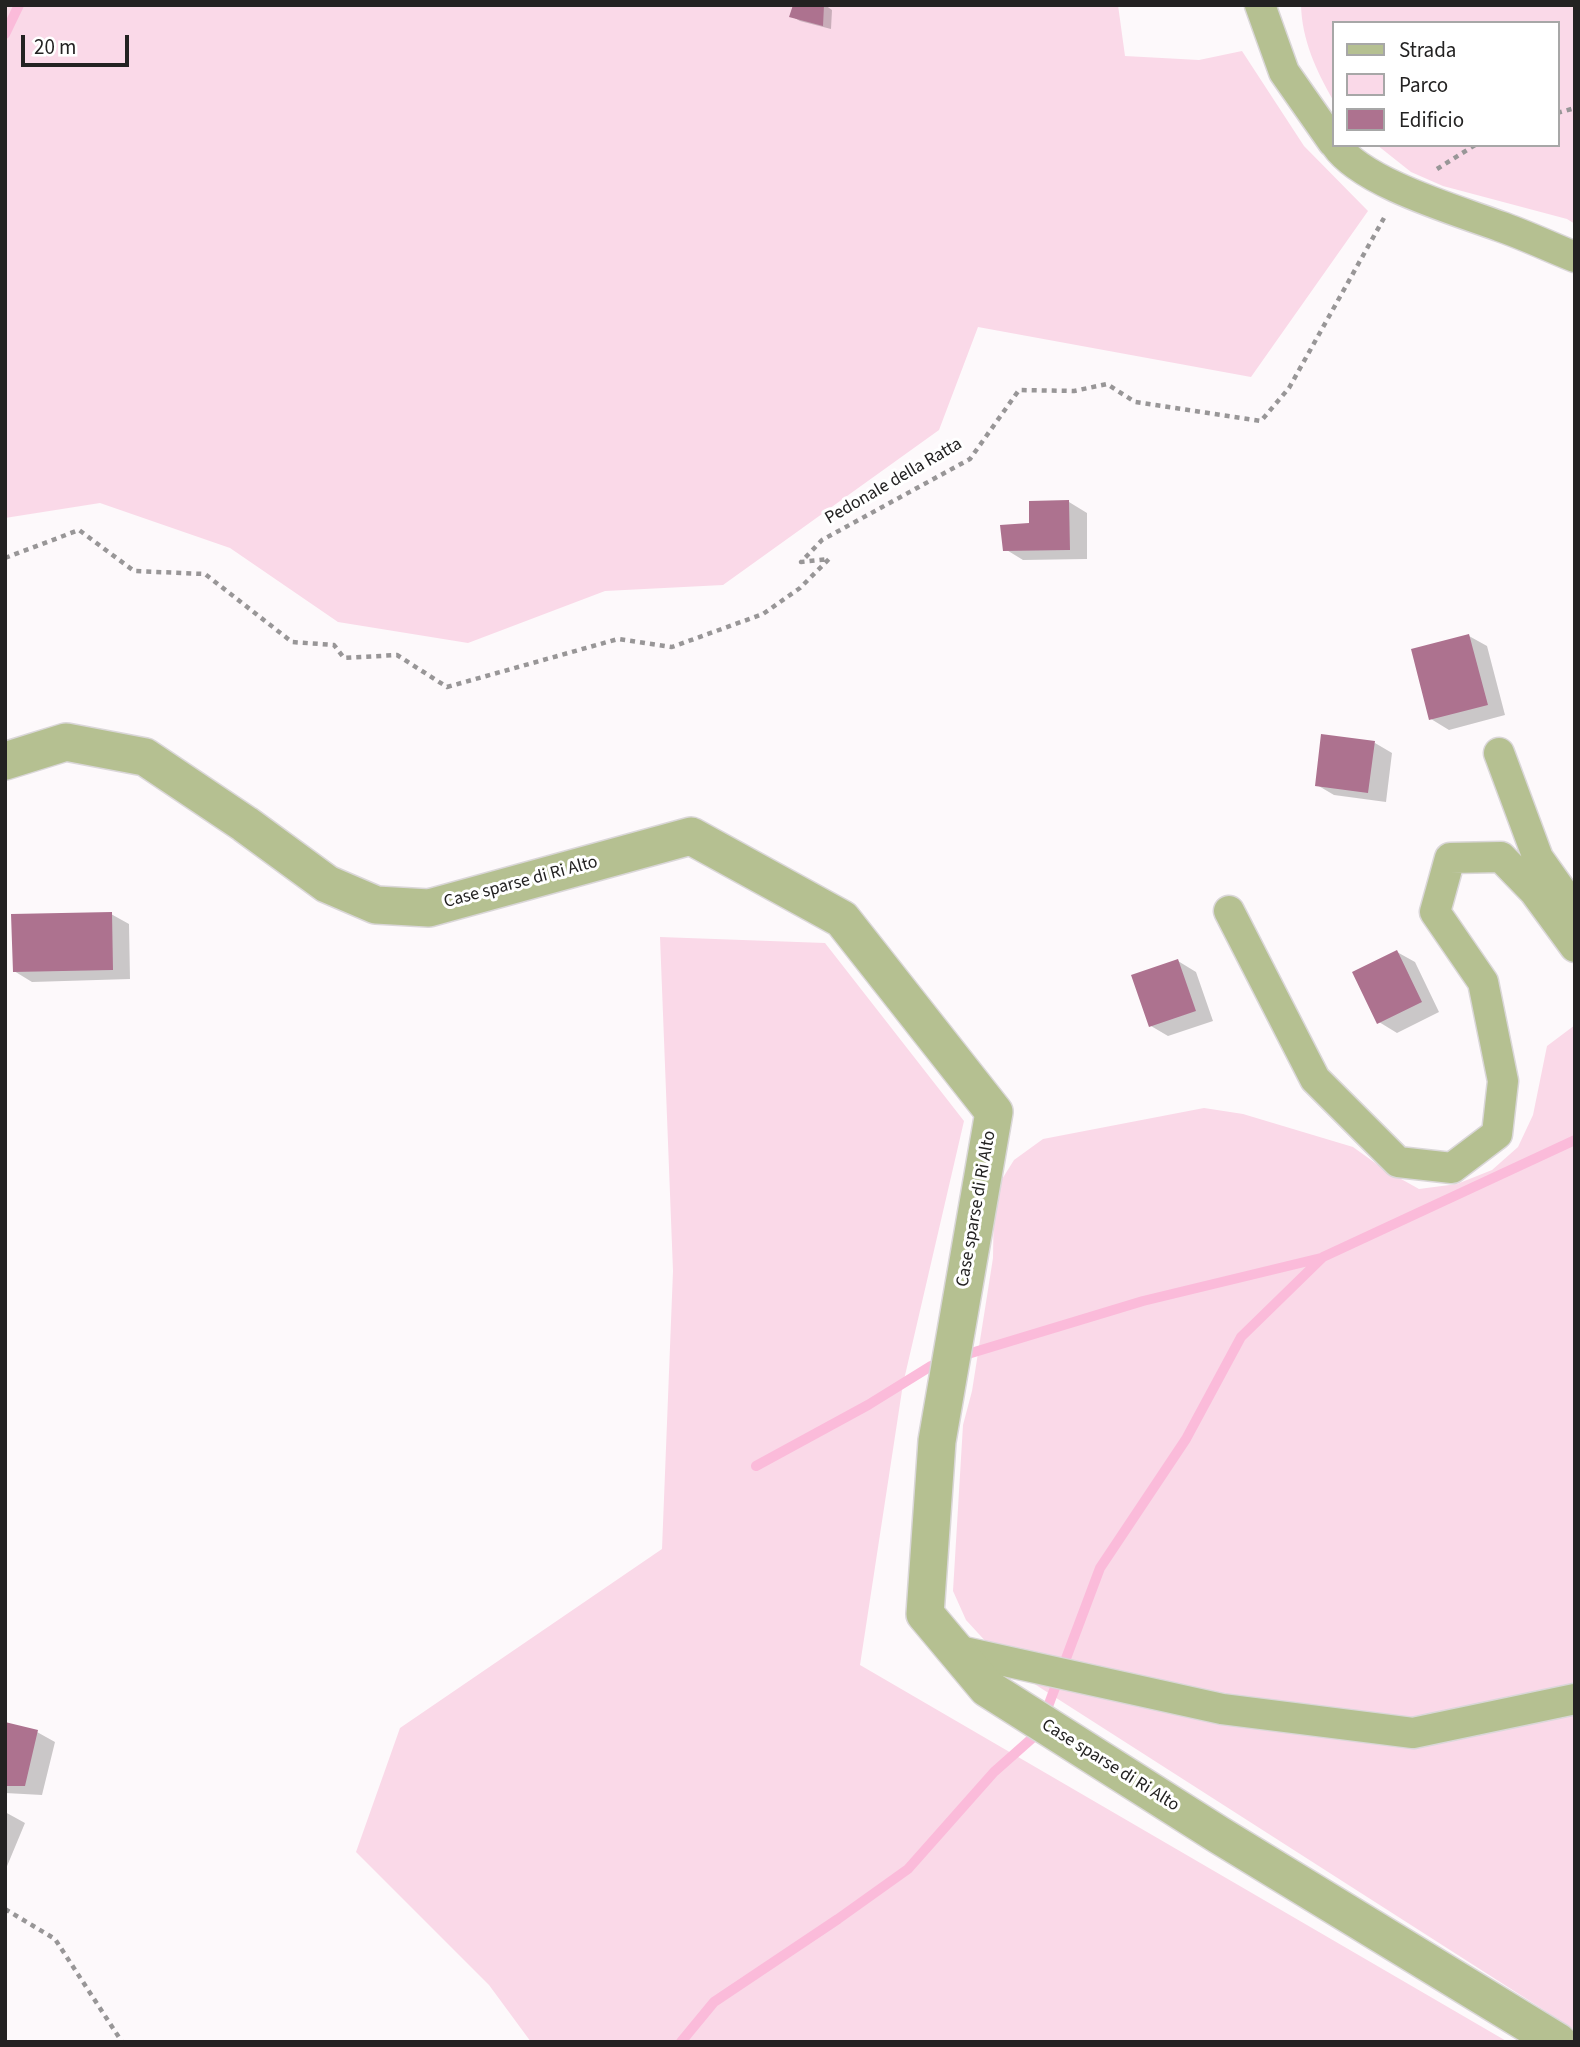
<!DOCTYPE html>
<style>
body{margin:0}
#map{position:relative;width:1580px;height:2047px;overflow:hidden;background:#fdf9fb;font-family:"Source Sans 3",sans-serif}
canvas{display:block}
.frame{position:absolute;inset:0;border:7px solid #232222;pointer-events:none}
.legend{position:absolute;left:1332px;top:21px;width:228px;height:126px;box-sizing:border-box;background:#fff;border:2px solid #a7a7a7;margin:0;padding:9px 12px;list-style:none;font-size:21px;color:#232222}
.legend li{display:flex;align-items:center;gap:14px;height:35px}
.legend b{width:35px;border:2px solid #a7a7a7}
.scale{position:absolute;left:21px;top:35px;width:108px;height:32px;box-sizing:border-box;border:4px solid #232222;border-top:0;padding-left:9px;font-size:21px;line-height:24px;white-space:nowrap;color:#232222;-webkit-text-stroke:5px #fff;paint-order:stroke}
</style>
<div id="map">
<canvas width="1580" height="2047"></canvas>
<div class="frame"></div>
<ul class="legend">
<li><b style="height:9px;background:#b5c091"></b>Strada</li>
<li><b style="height:19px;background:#fad9e8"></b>Parco</li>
<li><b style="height:19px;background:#ad728f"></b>Edificio</li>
</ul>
<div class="scale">20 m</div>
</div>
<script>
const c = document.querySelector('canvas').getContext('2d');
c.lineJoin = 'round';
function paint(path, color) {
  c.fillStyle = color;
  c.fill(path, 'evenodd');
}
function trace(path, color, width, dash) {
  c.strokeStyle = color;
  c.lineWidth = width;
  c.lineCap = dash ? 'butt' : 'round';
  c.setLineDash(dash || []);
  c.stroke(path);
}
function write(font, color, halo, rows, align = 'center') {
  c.font = font + ' "Source Sans 3",sans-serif';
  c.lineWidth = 6;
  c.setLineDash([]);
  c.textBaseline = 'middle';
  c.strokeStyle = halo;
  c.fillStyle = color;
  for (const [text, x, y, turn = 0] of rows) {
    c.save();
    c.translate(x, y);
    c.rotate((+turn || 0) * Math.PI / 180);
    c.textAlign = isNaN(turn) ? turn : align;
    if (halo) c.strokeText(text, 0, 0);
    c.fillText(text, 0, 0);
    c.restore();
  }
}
const green = new Path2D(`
 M5 5H1118L1125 56 1199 60 1242 51 1304 146 1368 211 1251 377 978 327 939 430 723 585 605 591 468 643 338 622 230 548 100 503 5 518Z
 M1301 5H1575V224L1567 219 1443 186 1411 172 1377 145H1557V23H1333V100C1316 70 1302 40 1301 5Z
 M660 937 825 943 964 1121 903 1384 860 1665 1508 2042H531L489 1985 356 1852 400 1728 662 1549 673 1271Z
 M1575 1025V2030L1011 1669 966 1620 953 1591 963 1425 972 1391 993 1258 994 1192 1014 1160 1043 1139 1204 1108 1243 1114 1353 1147 1385 1170 1419 1189 1457 1184 1492 1170 1518 1147 1533 1115 1547 1046Z`);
const shadow = new Path2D(`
 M794 5H825L832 10 831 29 800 21 791 16Z
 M1069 502 1087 513V559L1023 560 1005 549 1031 525Z
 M1469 636 1487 646 1505 715 1449 730 1431 719Z
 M1375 743 1392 753 1386 802 1334 795 1317 785Z
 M111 914 129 924 130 979 32 982 14 971Z
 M1397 952 1415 962 1439 1012 1397 1033 1379 1022Z
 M1178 961 1196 972 1213 1021 1168 1036 1151 1026Z
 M5 1724 37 1732 55 1742 42 1795 5 1793Z
 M5 1812 25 1823 5 1871Z`);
const stream = new Path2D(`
 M5 34 19 5
 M958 1357 1143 1301 1321 1258
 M756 1466 868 1405 931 1366 943 1362
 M681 2042 714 2002 838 1919 908 1869 994 1772 1038 1733 1100 1568 1186 1439 1241 1337 1323 1257 1575 1140`);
const building = new Path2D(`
 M793 5H824L823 26 789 17Z
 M1069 500 1070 550 1003 551 1000 525 1029 523V501Z
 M1469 634 1488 705 1429 720 1411 649Z
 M1321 734 1375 741 1368 793 1315 786Z
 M112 912 113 970 13 972 11 914Z
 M1397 950 1422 1002 1377 1024 1352 972Z
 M1178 959 1196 1011 1149 1027 1131 975Z
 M5 1722 38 1730 25 1786H5Z`);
const path = new Path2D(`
 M1557 113 1575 108
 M1437 169 1475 145
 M5 558 79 530 134 571 205 574 292 642 334 645 344 658 397 655 447 687 618 639 672 647 763 614 800 588 829 559 801 562 822 540 970 459 1019 390 1074 391 1107 384 1135 402 1261 421 1289 388 1384 218
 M5 1909 55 1939 122 2042`);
const minor = new Path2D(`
 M1260 5 1284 72 1333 142
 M1336 145C1362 183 1456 210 1499 226 1525 235 1550 247 1575 257
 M1499 753 1538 858 1575 910
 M1229 911 1315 1079 1398 1162 1452 1168 1497 1134 1503 1081 1483 982 1435 912 1450 858 1501 857 1534 891 1575 947
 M955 1650 1222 1709 1413 1733 1575 1699`);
const tertiary = new Path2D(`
 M5 761 66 742 145 757 245 824 327 884 376 905 429 908 691 836 842 919 994 1112 937 1441 925 1614 987 1688 1219 1835 1558 2042`);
const streetNames = [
 ["Pedonale della Ratta",894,482,-30],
 ["Case sparse di Ri Alto",521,883,-15],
 ["Case sparse di Ri Alto",977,1209,-80],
 ["Case sparse di Ri Alto",1110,1766,32]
];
paint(green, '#fad9e8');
paint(shadow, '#0003');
trace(stream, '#fbbbda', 10);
paint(building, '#ad728f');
trace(minor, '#dad7d8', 33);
trace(tertiary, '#dad7d8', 40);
trace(path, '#989697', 4.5, [5, 5]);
trace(minor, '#b5c091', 30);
trace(tertiary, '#b5c091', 37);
write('18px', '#232222', '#fff', streetNames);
</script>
